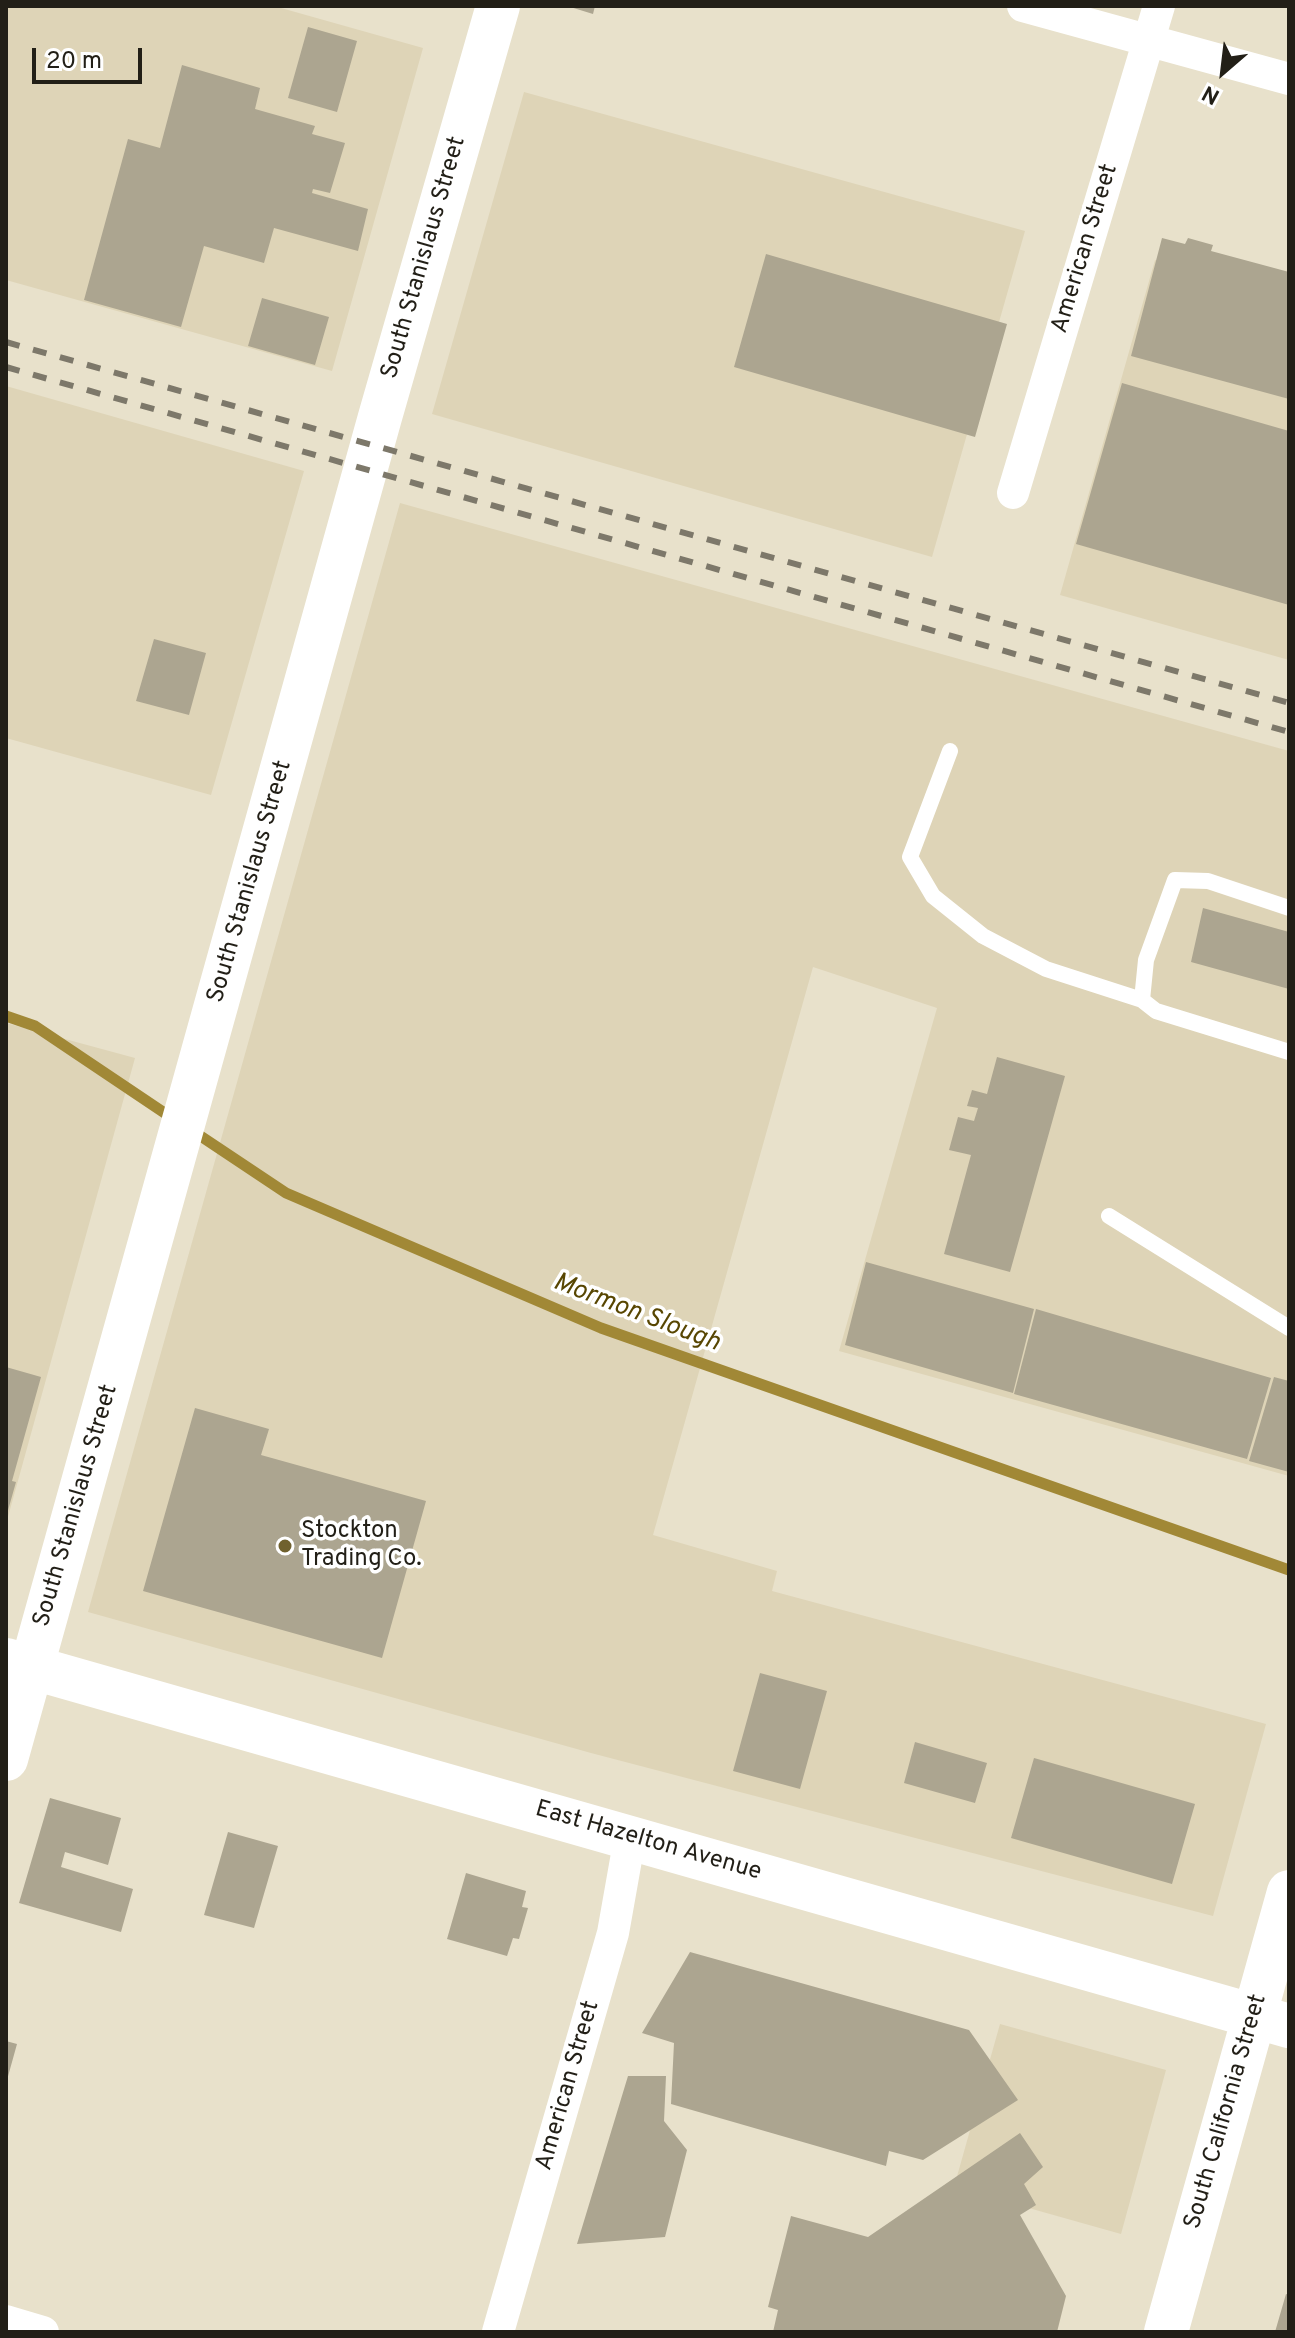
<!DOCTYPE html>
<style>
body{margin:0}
#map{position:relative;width:1295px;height:2338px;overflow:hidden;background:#e8e1cb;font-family:Overpass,sans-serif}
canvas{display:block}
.frame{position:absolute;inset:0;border:8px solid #221f17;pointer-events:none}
.north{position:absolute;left:1183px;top:32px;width:80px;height:80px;-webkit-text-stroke:6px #fff;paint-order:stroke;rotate:208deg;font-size:22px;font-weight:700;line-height:32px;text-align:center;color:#221f17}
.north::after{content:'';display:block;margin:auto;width:28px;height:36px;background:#221f17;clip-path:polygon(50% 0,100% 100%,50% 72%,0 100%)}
.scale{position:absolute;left:32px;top:48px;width:110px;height:36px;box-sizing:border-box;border:4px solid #221f17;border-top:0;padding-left:10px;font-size:24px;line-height:28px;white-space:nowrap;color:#221f17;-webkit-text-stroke:6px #fff;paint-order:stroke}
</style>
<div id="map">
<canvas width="1295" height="2338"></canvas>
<div class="frame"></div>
<div class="north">N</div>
<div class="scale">20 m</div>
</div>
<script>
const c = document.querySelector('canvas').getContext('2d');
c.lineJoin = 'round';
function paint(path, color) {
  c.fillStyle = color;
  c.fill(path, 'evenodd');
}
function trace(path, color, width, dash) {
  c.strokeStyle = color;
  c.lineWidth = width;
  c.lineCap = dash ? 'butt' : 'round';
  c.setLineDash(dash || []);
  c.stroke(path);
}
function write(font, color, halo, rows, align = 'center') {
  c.font = font + ' Overpass,sans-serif';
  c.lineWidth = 7;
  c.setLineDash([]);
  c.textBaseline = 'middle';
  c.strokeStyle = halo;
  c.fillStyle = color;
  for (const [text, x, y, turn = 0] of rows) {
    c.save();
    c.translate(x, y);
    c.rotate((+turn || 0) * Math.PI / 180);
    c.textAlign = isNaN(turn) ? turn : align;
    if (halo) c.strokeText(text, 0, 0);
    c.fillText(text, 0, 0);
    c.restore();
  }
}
const built = new Path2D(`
 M6 6H274L423 48 332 371 6 280Z
 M524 92 1025 231 932 557 432 414Z
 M1155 260 1289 300V660L1060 595Z
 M6 386 304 471 211 795 6 738Z
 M400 503 1289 751V1476L839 1351 937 1008 813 967 653 1535 777 1571 772 1591 1266 1724 1213 1916 591 1753 88 1612Z
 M6 1023 135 1058 6 1524Z
 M1000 2024 1166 2070 1121 2234 954 2187Z`);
const stream = new Path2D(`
 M6 1016 35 1026 175 1120
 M190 1129 286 1193 601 1328 1289 1570`);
const building = new Path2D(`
 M567 6H595L593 14Z
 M308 27 357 41 337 112 288 98Z
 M182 65 260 88 255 109 315 126 312 134 345 143 330 193 313 189 312 193 368 209 358 251 274 228 264 263 204 246 181 327 84 300 128 139 160 148Z
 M1162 238 1185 244 1188 238 1213 245 1211 251 1289 272V399L1131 356Z
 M766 254 1007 324 975 437 734 367Z
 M262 298 329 317 315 365 248 346Z
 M1122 383 1289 431V605L1076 544Z
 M154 639 206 653 189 715 136 701Z
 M1203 908 1289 932V989L1191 962Z
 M997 1057 1065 1076 1010 1272 944 1254 971 1155 949 1150 958 1117 974 1121 978 1108 967 1106 972 1090 987 1094Z
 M866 1262 1034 1309 1013 1393 845 1345Z
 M1036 1309 1271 1378 1247 1459 1014 1394Z
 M6 1367 41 1377 12 1481 16 1482 7 1514Z
 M1274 1377 1289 1381V1472L1249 1461Z
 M195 1408 269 1429 261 1455 426 1501 382 1658 143 1591Z
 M760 1673 827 1691 800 1789 733 1771Z
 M915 1742 987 1763 975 1803 904 1783Z
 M1034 1758 1195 1804 1172 1884 1011 1838Z
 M50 1798 121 1818 108 1865 65 1852 61 1867 133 1889 121 1932 19 1903Z
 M228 1832 278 1846 254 1928 204 1915Z
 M466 1873 526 1891 522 1907 528 1908 519 1939 513 1938 507 1956 447 1939Z
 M690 1952 969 2030 1018 2100 923 2160 889 2151 886 2166 671 2104 674 2043 642 2033Z
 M6 2041 17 2044 7 2080H6Z
 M628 2076H666L664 2121 687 2150 665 2237 577 2244Z
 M1020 2133 1043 2167 1024 2184 1036 2205 1020 2215 1066 2296 1057 2332H773L778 2310 768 2307 791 2216 868 2237Z
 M1286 2294 1289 2295V2332H1275Z`);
const lane = new Path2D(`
 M950 751 910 857 933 896 983 936 1046 969 1142 1000
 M1289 908 1208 881 1175 880 1146 960 1142 1000 1156 1011 1289 1052
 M1109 1216 1289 1328`);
const street = new Path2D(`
 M1023 6 1289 79
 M1013 493 1159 6
 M6 2321 43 2332
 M498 2332 613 1933 630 1837`);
const secondary = new Path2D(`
 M6 1660 1289 2026
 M6 1759 380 417 498 6
 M1166 2332 1289 1892`);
const rail = new Path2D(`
 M6 342 1289 703
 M6 367 1289 732`);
const markers = [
 [285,1546,8,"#70612e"]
];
const streetNames = [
 ["American Street",1086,249,-73],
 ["South Stanislaus Street",425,258,-74],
 ["South Stanislaus Street",251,882,-74],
 ["South Stanislaus Street",77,1506,-74],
 ["East Hazelton Avenue",648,1842,16],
 ["American Street",569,2086,-74],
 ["South California Street",1227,2112,-74]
];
const poiNames = [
 ["Stockton",301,1532],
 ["Trading Co.",301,1560]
];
const waterNames = [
 ["Mormon Slough",636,1314,21]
];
paint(built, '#ded4b7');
trace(stream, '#a18836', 11);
paint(building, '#aca590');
trace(lane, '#fff', 16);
trace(street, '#fff', 32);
trace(secondary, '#fff', 44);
trace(rail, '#7d786a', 6, [14, 14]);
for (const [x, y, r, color] of markers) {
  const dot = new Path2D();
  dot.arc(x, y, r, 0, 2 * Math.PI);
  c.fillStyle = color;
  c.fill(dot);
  trace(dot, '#fff', 3);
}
write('24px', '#221f17', '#fff', streetNames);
write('24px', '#221f17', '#fff', poiNames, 'left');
write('italic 26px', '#584602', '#fff', waterNames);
</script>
